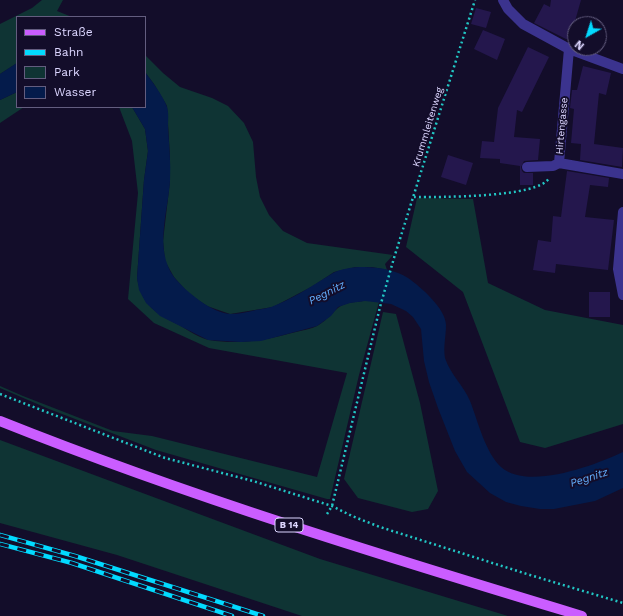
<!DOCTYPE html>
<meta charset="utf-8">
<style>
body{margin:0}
#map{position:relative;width:623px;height:616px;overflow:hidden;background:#130d2a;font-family:"Work Sans",sans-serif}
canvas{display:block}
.legend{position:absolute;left:16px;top:16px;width:130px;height:92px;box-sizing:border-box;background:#130d2a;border:1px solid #635d7f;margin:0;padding:5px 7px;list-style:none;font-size:12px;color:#dcd6ff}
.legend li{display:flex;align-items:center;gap:8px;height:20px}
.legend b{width:20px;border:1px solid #635d7f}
.north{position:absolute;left:567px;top:16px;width:40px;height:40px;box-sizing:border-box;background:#130d2a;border:1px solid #635d7f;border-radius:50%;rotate:219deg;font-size:11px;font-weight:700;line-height:16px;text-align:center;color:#dcd6ff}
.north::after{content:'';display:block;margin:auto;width:14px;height:18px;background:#02daff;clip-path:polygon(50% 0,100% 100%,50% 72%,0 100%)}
</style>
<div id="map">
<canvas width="623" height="616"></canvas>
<ul class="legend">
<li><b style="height:5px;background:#ca5dff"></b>Straße</li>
<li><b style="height:5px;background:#02daff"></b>Bahn</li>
<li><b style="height:11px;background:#0f3434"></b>Park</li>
<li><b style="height:11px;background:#041b4b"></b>Wasser</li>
</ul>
<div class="north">N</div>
</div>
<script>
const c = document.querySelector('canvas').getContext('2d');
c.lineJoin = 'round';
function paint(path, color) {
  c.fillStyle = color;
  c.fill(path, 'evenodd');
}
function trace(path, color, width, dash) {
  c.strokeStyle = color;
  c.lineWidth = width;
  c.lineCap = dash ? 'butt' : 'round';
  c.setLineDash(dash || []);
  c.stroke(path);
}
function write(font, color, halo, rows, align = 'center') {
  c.font = font + ' "Work Sans",sans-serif';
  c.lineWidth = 4;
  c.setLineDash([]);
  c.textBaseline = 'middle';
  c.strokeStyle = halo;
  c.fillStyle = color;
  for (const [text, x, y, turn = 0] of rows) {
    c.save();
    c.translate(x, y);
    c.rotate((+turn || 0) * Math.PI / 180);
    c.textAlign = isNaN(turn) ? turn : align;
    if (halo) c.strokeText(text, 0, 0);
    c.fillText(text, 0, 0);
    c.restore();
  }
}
const green = new Path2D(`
 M42 0H63L57 11 72 17H17V63L0 74V24L32 8Z
 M145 55 163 73 180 87 212 98 228 106 244 123 253 142 256 177 260 197 269 215 283 231 307 243 393 255 385 264 387 270 372 267H356L334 272 313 286 273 307 230 314 207 306 188 293 174 277 165 261 163 241 170 181V158L167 106 154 84 145 72Z
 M17 92V107H24L0 123V100Z
 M119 107H132L145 129 148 151 144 180 137 278C142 305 155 313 179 325 188 330 199 338 209 340 241 345 266 340 296 332 303 330 311 329 317 326 325 322 331 314 338 308 346 301 369 300 379 302L359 375 330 499H327L156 450 49 409 0 388V386L23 396 113 431 152 436 317 477 347 373 209 348 154 323 128 299 138 193 132 141Z
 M417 198 473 199 488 283 545 310 623 325V424L545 448 520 442 463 292 406 247Z
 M383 312 396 314 420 403 438 491 428 509 412 512 358 498 344 479Z
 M0 440 320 559 508 616H302L117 555 0 523Z`);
const water = new Path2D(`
 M17 63V92L0 100V74Z
 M145 72C151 80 164 97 167 107 169 113 168 121 168 127 169 145 171 163 170 181 168 212 154 249 174 277 185 291 213 314 231 314 239 314 248 312 256 310 262 309 270 308 276 305 288 300 301 293 312 286 319 282 326 277 333 273 353 263 390 266 408 278 421 287 446 309 446 325 446 336 443 347 445 358 450 374 464 386 470 401 478 421 485 452 501 467 528 491 595 465 623 452V488L595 501 554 509H540L521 506 506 502 490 493 467 472 455 451 438 408 429 382 424 361 421 329 413 317 406 311 391 304 365 301 350 303 338 307 331 316 317 326 261 341 241 342 208 340 160 316 146 303 139 290 137 278 144 180 148 151 145 129 132 107H145Z`);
const building = new Path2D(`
 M551 0H581L575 21V42L566 39 534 23 544 4 550 7Z
 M476 8 491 12 486 28 471 24Z
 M483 30 505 39 497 60 474 49Z
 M528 47 549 57 522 112 517 110 514 137 540 139 538 160 524 161 521 167 522 171 524 173H533V185H520V166L500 163V159L480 158 482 141 494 142 498 108Z
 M583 66 611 73 606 95 599 93 594 144 623 148 622 167 580 160 581 144 571 143 574 109 570 108 572 90H577Z
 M448 155 473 163 466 185 441 177Z
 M567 171 609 178 608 187 590 185 585 217 614 220 608 270 556 264 555 273 533 270 538 240 551 242 553 216 561 217Z
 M589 292H610V317H589Z`);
const path = new Path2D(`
 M414 197C437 197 539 198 549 178
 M0 394 165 458 253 481 332 506 352 516 380 527 530 575 623 603
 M327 514 332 506 380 307 394 258 475 0`);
const minor = new Path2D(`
 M503 0 508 9 523 24 569 49 623 69
 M569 49 559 163 623 174
 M527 167 553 166 559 163
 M623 295 618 269 623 212`);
const major = new Path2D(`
 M0 421C190 497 387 557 582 616`);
const rail = new Path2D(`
 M0 535 75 556 263 616
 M0 544 72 563 232 616`);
const shields = [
 [289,525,28]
];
const shieldNames = [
 ["B 14",289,525]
];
const streetNames = [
 ["Hirtengasse",562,126,-85],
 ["Krummleitenweg",428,127,-73]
];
const waterNames = [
 ["Pegnitz",327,293,-27],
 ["Pegnitz",589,478,-18]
];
paint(green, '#0f3434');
paint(water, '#041b4b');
paint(building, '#24174d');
trace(path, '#22c7c5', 2.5, [2, 3]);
trace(minor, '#3b338e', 10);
trace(major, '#ca5dff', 10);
trace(rail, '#02daff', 4.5);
trace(rail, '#130d2a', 3, [9]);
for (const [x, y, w] of shields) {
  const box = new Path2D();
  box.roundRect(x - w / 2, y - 7, w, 14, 3);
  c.fillStyle = '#130d2a';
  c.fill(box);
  trace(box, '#dcd6ff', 1);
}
write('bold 9px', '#dcd6ff', null, shieldNames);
write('10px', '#dcd6ff', '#130d2a', streetNames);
write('italic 11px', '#64b0ff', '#130d2a', waterNames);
</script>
